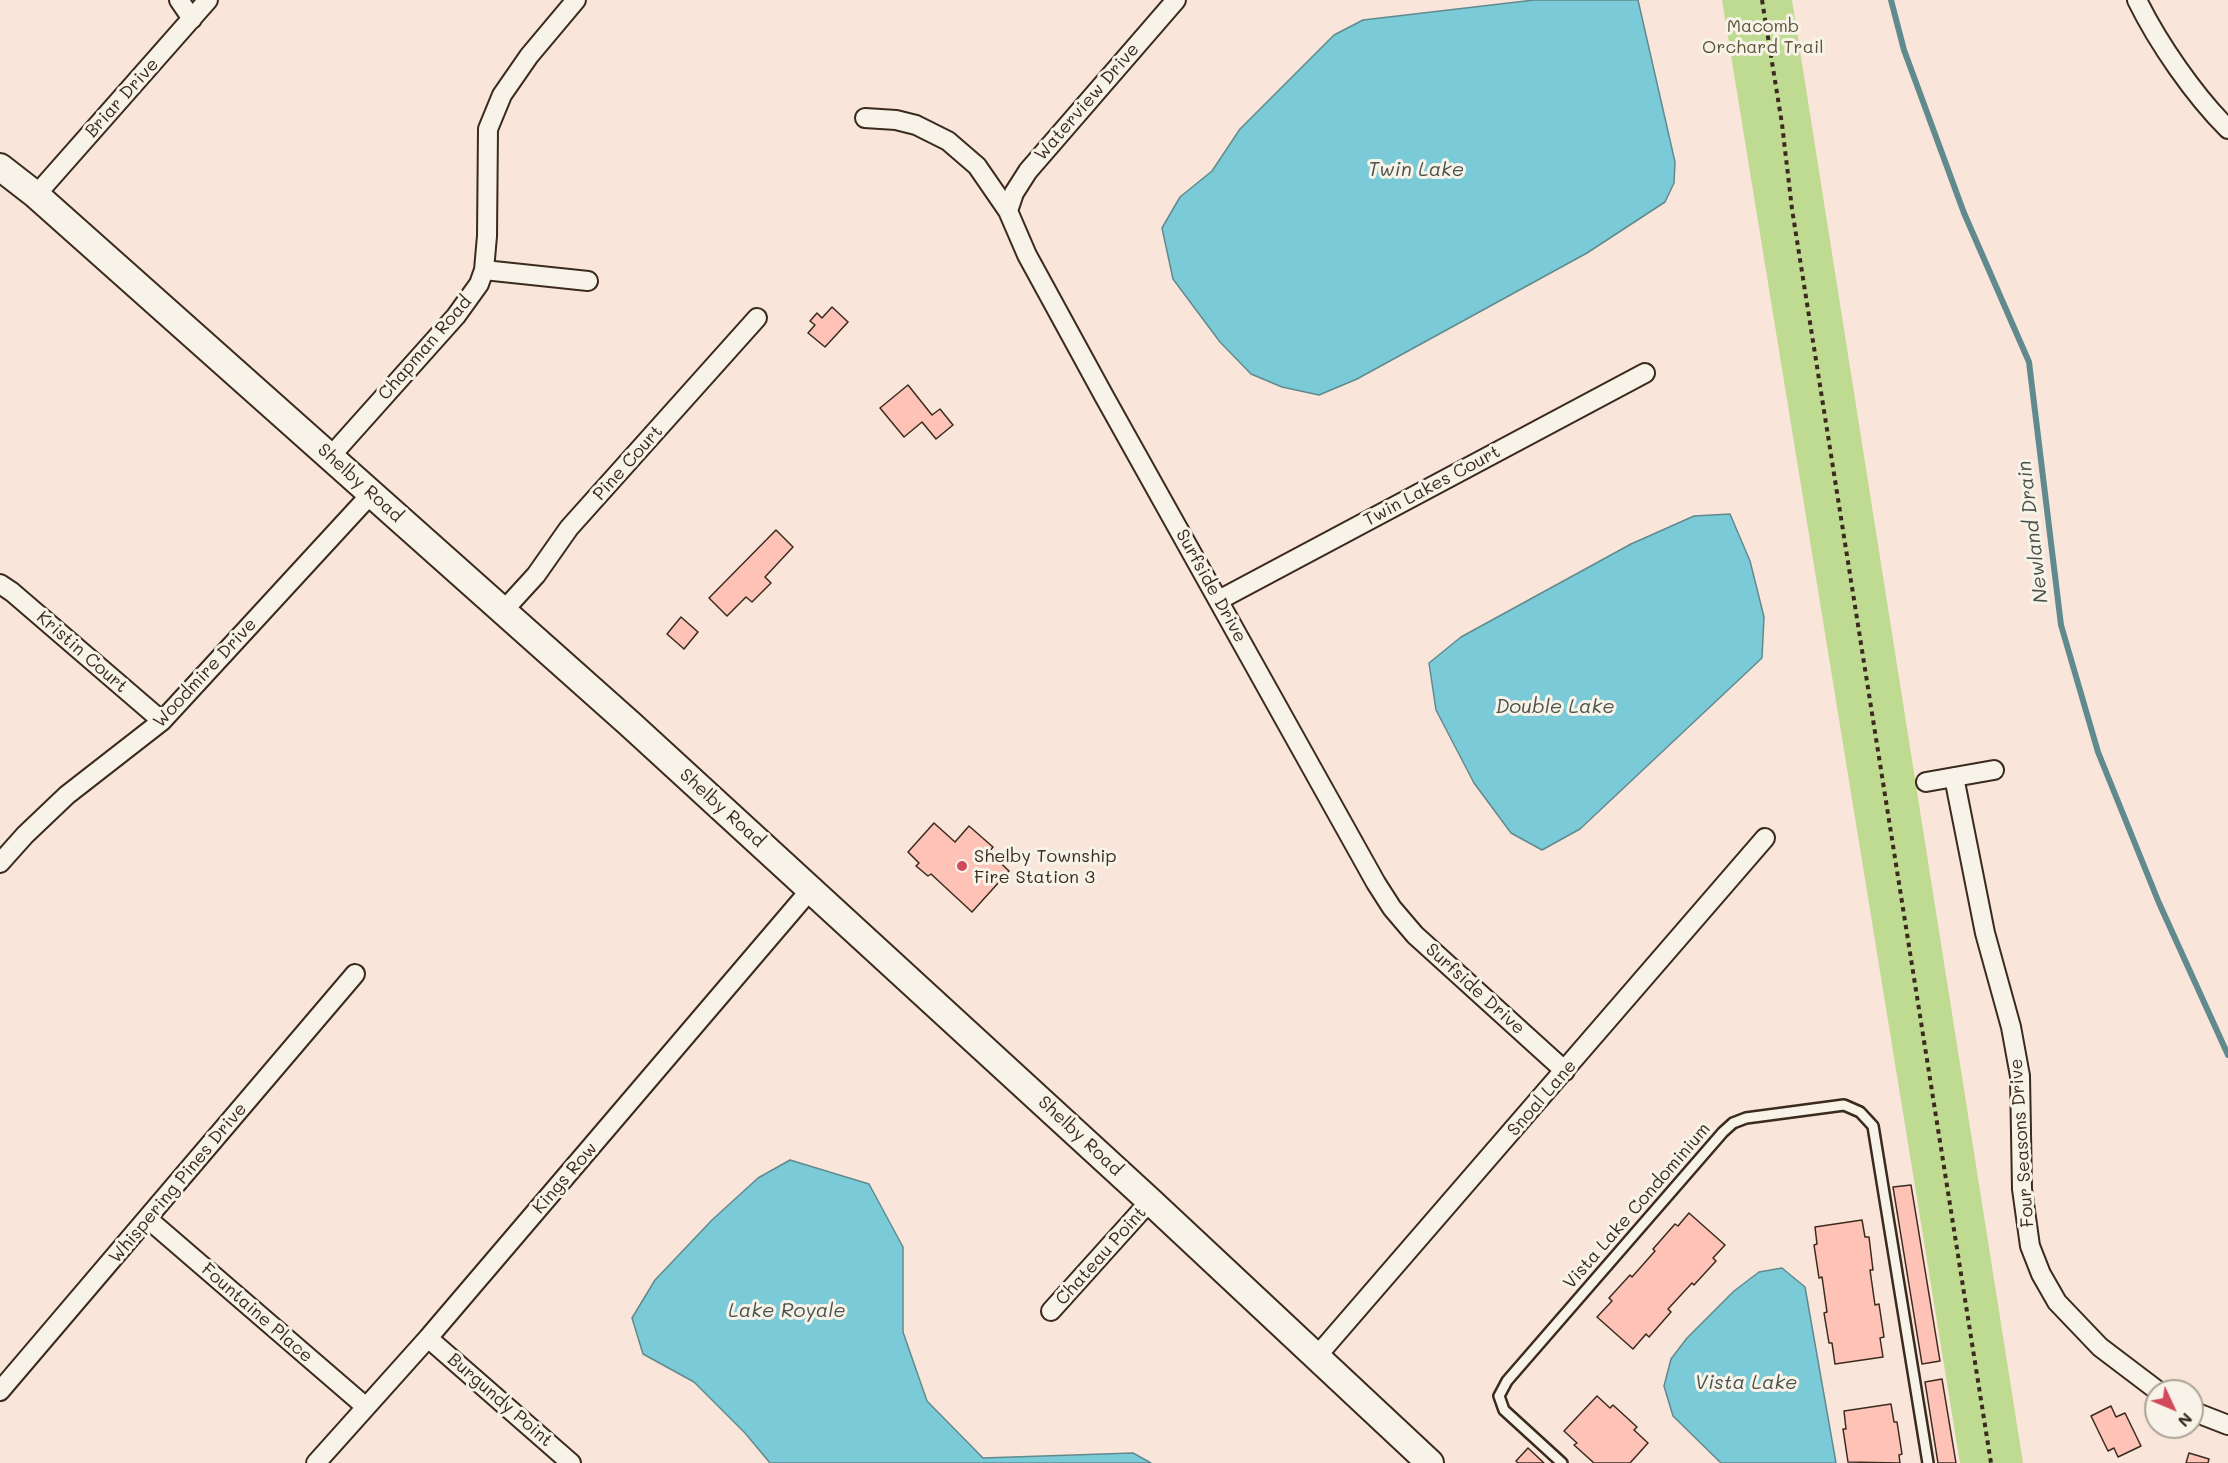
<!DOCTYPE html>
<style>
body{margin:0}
#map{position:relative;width:2228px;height:1463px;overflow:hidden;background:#f9e5d9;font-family:Mali,sans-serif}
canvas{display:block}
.north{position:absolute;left:2144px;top:1379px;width:60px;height:60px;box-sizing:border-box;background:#f7f3e8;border:2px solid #aca397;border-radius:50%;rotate:134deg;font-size:16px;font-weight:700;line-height:24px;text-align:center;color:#3b2a1e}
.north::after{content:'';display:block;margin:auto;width:21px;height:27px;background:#d1495b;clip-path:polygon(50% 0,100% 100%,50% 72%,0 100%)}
</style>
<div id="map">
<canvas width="2228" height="1463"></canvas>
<div class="north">N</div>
</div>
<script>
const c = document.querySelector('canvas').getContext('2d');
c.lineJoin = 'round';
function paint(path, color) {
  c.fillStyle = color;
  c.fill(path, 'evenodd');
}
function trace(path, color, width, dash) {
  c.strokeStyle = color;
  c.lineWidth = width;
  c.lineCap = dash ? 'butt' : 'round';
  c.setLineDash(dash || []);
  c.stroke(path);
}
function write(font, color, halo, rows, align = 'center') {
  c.font = font + ' Mali,sans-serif';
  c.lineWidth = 6;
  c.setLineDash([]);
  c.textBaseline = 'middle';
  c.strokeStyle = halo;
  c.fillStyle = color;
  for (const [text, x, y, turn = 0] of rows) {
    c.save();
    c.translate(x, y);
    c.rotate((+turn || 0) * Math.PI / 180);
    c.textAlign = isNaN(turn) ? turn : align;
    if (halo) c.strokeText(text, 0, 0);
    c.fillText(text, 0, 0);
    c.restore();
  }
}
const green = new Path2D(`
 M1722 0H1792L2023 1463H1960Z`);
const water = new Path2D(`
 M1534 0H1638L1675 162 1674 183 1665 202 1587 253 1357 379 1319 395 1282 387 1251 374 1220 342 1173 279 1162 228 1180 197 1212 171 1240 129 1334 35 1363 20Z
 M1730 514 1750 561 1764 617 1762 658 1580 829 1542 850 1511 833 1474 783 1436 710 1429 663 1461 637 1631 544 1694 516Z
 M790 1160 869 1184 903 1247V1332L927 1401 983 1458 1133 1453 1151 1463H770L745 1433 694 1382 643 1354 632 1318 655 1280 712 1220 758 1178Z
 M1782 1268 1805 1287 1836 1463H1721L1673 1416 1664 1386 1671 1359 1687 1338 1734 1291 1759 1272Z`);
const stream = new Path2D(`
 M1891 0 1904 50 1964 213 2029 362 2061 625 2098 752 2159 903 2228 1055`);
const building = new Path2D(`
 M832 307 848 322 825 347 808 333 815 325 810 321 817 313 822 318Z
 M908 385 932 415 940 409 953 425 936 439 922 422 904 437 880 408Z
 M776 530 793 547 765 577 771 583 752 602 746 597 727 616 709 598Z
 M681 617 698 632 684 649 667 634Z
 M934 823 955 842 969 826 993 847 989 852 1009 871 972 912 931 874 928 876 916 866 919 863 908 852Z
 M1911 1185 1940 1361 1922 1364 1893 1187Z
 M1689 1213 1725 1245 1713 1258 1716 1261 1694 1285 1692 1283 1668 1309 1671 1312 1649 1337 1646 1334 1633 1349 1597 1317 1612 1301 1609 1298 1630 1275 1632 1277 1655 1251 1653 1249 1675 1224 1678 1226Z
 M1862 1220 1865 1237H1869L1873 1270H1870L1875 1305 1879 1304 1884 1337 1880 1338 1883 1357 1835 1364 1832 1343H1829L1824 1313 1827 1312 1822 1277 1819 1278 1814 1245 1817 1244 1815 1227Z
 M1942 1379 1956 1463H1938L1925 1382Z
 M1597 1396 1610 1408 1613 1405 1637 1427 1634 1430 1648 1443 1630 1463H1594L1574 1445 1577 1443 1564 1431Z
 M1891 1404 1894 1422H1897L1902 1454 1899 1455 1900 1463 1848 1462 1843 1429H1846L1844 1411Z
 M2111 1406 2116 1417 2125 1413 2141 1446 2118 1457 2114 1448 2108 1451 2091 1416Z
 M1528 1448 1544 1463H1518L1516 1461Z
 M2189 1453 2209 1459 2208 1463H2186Z`);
const path = new Path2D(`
 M1762 0 1782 124 1792 209 1991 1463`);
const lane = new Path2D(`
 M1562 1463 1504 1410 1499 1396 1507 1381 1723 1132 1733 1123 1746 1118 1844 1105 1860 1112 1873 1126 1928 1463`);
const street = new Path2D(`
 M179 0 192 19
 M2137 0C2158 43 2194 95 2228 129
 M865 118 896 120 916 125 948 141 977 166 1008 211 1027 255 1104 396 1376 883 1392 908 1415 935 1565 1071
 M36 195 208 0
 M1008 211 1014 193 1028 171 1176 0
 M484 270 588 281
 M330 457 456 316 479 284 484 270 487 236 488 129 502 95 529 56 576 0
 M0 584 12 592 162 721
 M1219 600 1645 373
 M504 610 536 575 569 528 757 318
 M1954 777 1985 933 2011 1027 2020 1076 2022 1189 2030 1246 2041 1274 2057 1302 2100 1347 2158 1391
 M1926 782 1994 770
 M0 863 25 835 67 795 162 721 371 494
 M148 1219 366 1407
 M1051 1311 1150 1201
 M428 1338 571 1463
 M1317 1356 1765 838
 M0 1391 355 974
 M2192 1411 2228 1425
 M316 1463 428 1338 811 889`);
const secondary = new Path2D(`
 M0 167 36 195 630 724 1150 1201 1430 1463`);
const markers = [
 [962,866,6,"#d1495b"]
];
const parkNames = [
 ["Macomb",1763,26],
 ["Orchard Trail",1763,47]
];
const streetNames = [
 ["Briar Drive",122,98,-48],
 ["Waterview Drive",1087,102,-49],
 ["Chapman Road",425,348,-49],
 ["Pine Court",628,463,-48],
 ["Shelby Road",360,483,42],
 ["Twin Lakes Court",1432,486,-28],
 ["Surfside Drive",1211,586,61],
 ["Kristin Court",82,652,41],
 ["Woodmire Drive",205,673,-47],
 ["Shelby Road",722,808,42],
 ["Surfside Drive",1475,989,42],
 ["Snoal Lane",1542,1098,-49],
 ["Shelby Road",1080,1136,43],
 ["Four Seasons Drive",2022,1143,-94],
 ["Kings Row",565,1178,-49],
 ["Whispering Pines Drive",178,1183,-50],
 ["Vista Lake Condominium",1637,1206,-49],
 ["Chateau Point",1101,1256,-48],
 ["Fountaine Place",257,1313,41],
 ["Burgundy Point",500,1400,41]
];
const poiNames = [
 ["Shelby Township",974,856],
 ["Fire Station 3",974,877]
];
const waterNames = [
 ["Twin Lake",1416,170],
 ["Newland Drain",2033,532,-97],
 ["Double Lake",1555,707],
 ["Lake Royale",787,1311],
 ["Vista Lake",1746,1383]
];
paint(green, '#bfdb92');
paint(water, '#7bcad8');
trace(water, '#618a8e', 1.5);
trace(stream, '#618a8e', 6);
paint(building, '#fec3b6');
trace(building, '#3b2a1e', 1.5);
trace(lane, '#3b2a1e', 14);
trace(street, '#3b2a1e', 22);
trace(secondary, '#3b2a1e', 30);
trace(path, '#3b2a1e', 4, [4.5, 4.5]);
trace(lane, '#f7f3e8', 9);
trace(street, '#f7f3e8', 18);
trace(secondary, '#f7f3e8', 26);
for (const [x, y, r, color] of markers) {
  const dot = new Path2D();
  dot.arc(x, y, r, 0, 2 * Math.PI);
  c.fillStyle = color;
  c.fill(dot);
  trace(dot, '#f7f3e8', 2);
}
write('18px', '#5c563b', '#f7f3e8', parkNames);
write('18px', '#3b2a1e', '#f7f3e8', streetNames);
write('18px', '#3b2a1e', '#f7f3e8', poiNames, 'left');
write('italic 20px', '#4b524c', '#f7f3e8', waterNames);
</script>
